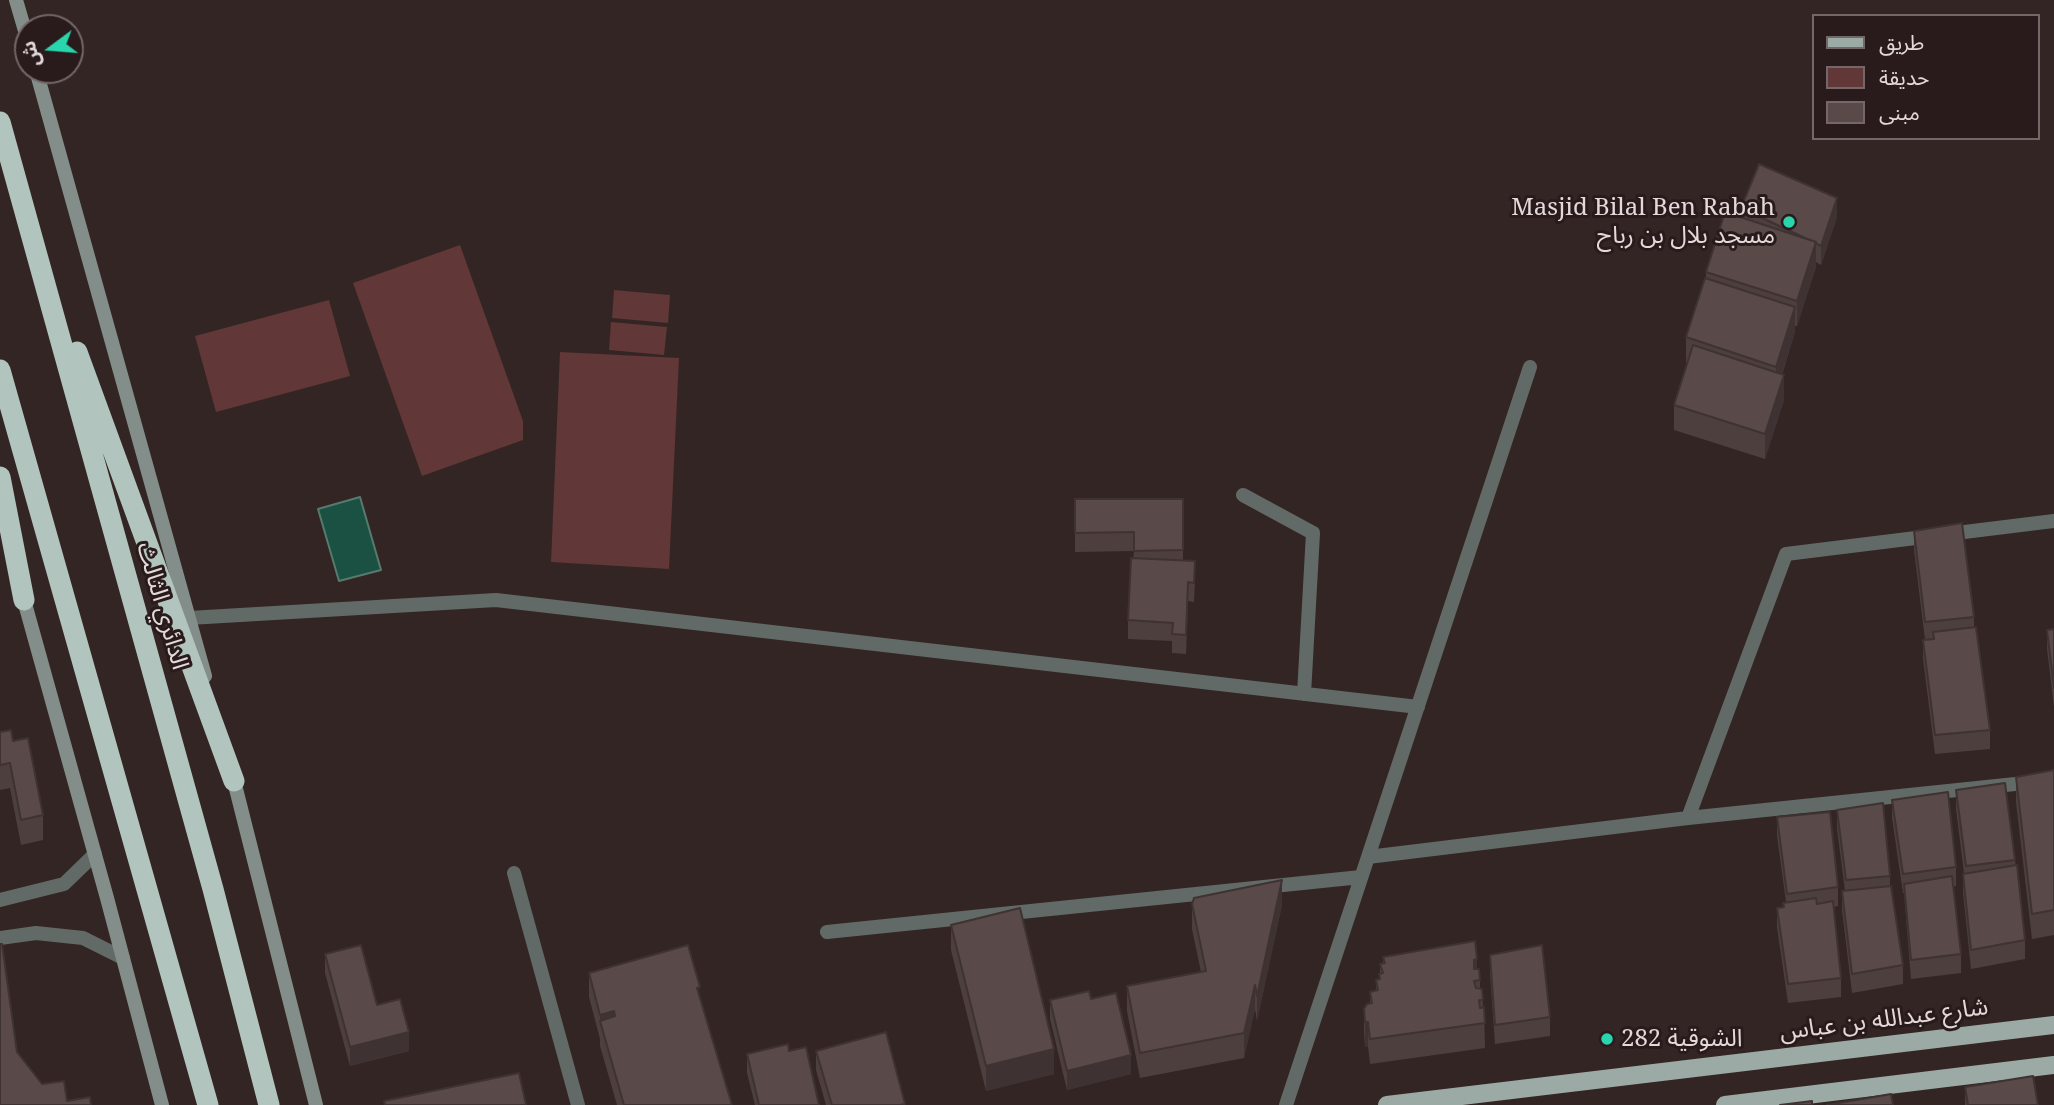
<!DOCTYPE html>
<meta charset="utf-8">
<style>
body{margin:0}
#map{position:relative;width:2054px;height:1105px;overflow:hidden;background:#332524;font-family:"Noto Serif","Noto Sans Arabic",serif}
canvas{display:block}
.legend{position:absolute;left:1812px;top:14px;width:228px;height:126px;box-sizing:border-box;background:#291b1b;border:2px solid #736767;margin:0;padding:9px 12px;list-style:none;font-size:21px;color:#e3d9d9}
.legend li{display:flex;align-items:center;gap:14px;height:35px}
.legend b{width:35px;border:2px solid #736767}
.north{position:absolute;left:14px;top:14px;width:70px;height:70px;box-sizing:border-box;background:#291b1b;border:2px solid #736767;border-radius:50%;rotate:254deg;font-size:19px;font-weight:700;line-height:28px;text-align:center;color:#e3d9d9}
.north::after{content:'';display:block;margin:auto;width:24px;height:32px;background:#28d5ad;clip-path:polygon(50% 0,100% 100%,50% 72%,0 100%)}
</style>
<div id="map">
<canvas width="2054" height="1105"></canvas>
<ul class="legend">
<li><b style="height:9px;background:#9caaa5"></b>طريق</li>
<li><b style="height:19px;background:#613737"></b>حديقة</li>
<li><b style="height:19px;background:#594948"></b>مبنى</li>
</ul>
<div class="north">ش</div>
</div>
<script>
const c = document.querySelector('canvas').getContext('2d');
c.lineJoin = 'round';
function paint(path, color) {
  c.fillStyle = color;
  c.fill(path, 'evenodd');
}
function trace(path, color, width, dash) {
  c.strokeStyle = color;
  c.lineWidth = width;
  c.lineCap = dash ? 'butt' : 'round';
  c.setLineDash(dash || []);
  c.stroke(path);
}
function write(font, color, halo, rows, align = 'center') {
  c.font = font + ' "Noto Serif","Noto Sans Arabic",serif';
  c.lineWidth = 6;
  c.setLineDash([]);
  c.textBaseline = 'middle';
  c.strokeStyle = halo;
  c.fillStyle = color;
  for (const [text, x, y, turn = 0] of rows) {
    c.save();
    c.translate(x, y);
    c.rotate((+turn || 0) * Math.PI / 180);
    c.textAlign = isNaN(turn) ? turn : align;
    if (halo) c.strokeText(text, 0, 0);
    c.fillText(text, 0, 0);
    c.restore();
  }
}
const green = new Path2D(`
 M460 245 523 421V440L422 476 353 283Z
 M614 290 670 295 668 323 612 318Z
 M329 300 350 376 216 412 195 336Z
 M611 322 667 327 664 355 609 350Z
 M560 352 679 358 669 569 551 562Z`);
const water = new Path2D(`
 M360 497 381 570 339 581 318 509Z`);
const minor = new Path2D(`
 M1243 495 1313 533 1304 694
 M189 618 496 600 1418 707
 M1688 818 1786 554 2054 521
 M1368 857 1688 818 2054 780
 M514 873 578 1105
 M827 932 1361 877
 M1286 1105 1530 367`);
const tertiary = new Path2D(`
 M0 900 64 884 95 854
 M0 938 36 933 83 938 123 958`);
const secondary = new Path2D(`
 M16 0 28 41
 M36 70 205 676
 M22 593 107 898 162 1105
 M232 773 316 1105`);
const primary = new Path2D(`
 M1387 1105 2054 1025
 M1725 1105 2054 1065`);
const motorway = new Path2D(`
 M0 122 213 889 269 1105
 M77 352 234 781
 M0 370 208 1105
 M0 477 24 600`);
const wall = new Path2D(`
 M1741 208 1837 217 1821 265 1816 262V267L1797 326H1795V332L1782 375 1784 400 1765 459 1674 430V405L1688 363 1686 362V337L1706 278V272L1741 217Z
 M1075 499H1183V560L1195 580 1194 602 1188 601 1186 654 1172 653V641L1128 639V620L1134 551 1075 552Z
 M1914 531 1974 617V628L1990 730V749L1935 754 1923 659V640H1925L1914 550Z
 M2054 629V707L2047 649V630Z
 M0 732 13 741 43 815V840L21 845 10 788 0 790Z
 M2054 770V935L2032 939 2016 802V777Z
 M1956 790 2015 860 2025 940V959L1971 969 1963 893V874L1964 873 1956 809Z
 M1892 800 1956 867V886H1953L1961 954V973L1911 979 1904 893H1903L1892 818Z
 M1837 810 1890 876V886L1903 965V984L1852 993 1842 910V891H1845L1837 829Z
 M1777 817 1838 887V906L1834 907 1841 978V997L1788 1003 1777 927V908L1783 907V903L1786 902 1777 836Z
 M1192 904 1282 905 1257 1021 1255 1009 1244 1058 1140 1078 1127 1011V986L1201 972 1192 929Z
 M951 925 1054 1074 986 1091 951 950Z
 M325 954 377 1005 409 1051 350 1066 325 973Z
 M1490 955 1550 1017V1036L1495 1044 1490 974Z
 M1383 957 1477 969 1480 980V988L1482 989 1483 1007H1484L1485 1048 1370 1064 1368 1046 1365 1047 1364 1034V1009L1370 1003V992L1376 991V980L1379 979V974H1380V964H1383Z
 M589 973 700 998 732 1105H617L600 1046V1039L589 997Z
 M1091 999 1131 1074 1067 1090 1050 1019V1000Z
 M789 1051 819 1105H755L747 1073V1054Z
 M816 1051 905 1105H826L816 1070Z
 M1965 1087 2038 1105H1965Z`);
const shadedWall = new Path2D(`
 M1837 198V217L1821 265V246Z
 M1816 242V267L1797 326V301Z
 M1795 307V332L1776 392V367Z
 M1784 375V400L1765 459V434Z
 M1188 582V601L1186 654V635Z
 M1282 880V905L1257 1021V996Z
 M1477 959V980L1474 981V960Z
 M1255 985V1009L1244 1058V1033Z
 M614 1011V1036L600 1022V1015Z
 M1365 1022H1368V1046L1365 1047Z
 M409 1032V1051L350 1066V1047Z
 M1054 1049V1074L986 1091V1066Z
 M1131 1055V1074L1067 1090V1071Z`);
const building = new Path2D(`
 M1759 164 1837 198 1821 246 1815 243 1816 242 1805 238 1741 208Z
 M1725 212 1816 242 1797 301 1706 272Z
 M1705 278 1795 307 1776 367 1686 337Z
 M1693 345 1784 375 1765 434 1674 405Z
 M1075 499H1183V550L1134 551V532L1075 533Z
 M1962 523 1974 617 1925 622 1914 531Z
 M1131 558 1195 561 1194 583 1188 582 1186 635 1172 634 1173 623 1128 620Z
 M1976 627 1990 730 1935 735 1923 640 1934 639 1933 632Z
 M2054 629V688L2047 630Z
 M11 730 13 741 28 738 43 815 21 820 10 763 0 765V732Z
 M2054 770V910L2032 914 2016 777Z
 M2005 783 2015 860 1966 866 1956 790Z
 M1948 792 1956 867 1903 874 1892 800Z
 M1883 803 1890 876 1846 880 1837 810Z
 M1830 812 1838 887 1787 894 1777 817Z
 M2017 865 2025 940 1971 950 1963 874Z
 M1952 876 1961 954 1911 960 1904 884Z
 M1282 880 1257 996 1255 985 1244 1033 1140 1053 1127 986 1206 971 1192 904 1194 898Z
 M1891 886 1903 965 1852 974 1842 891Z
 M1816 898 1817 904 1833 901 1841 978 1788 984 1777 908 1784 907 1783 903Z
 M1020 908 1054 1049 986 1066 951 925Z
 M1475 941 1477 959 1474 960V969H1479L1480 980 1474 981 1476 988 1482 989 1483 1000H1479L1480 1008 1484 1007 1485 1023 1370 1039 1368 1022H1365L1364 1009 1367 1004 1372 1003 1370 992 1378 990 1376 980 1380 979 1379 974 1383 973 1380 964 1385 963 1383 957Z
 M0 944H2L17 1052 42 1084 64 1081 67 1101 90 1097 91 1105H0Z
 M361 945 377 1005 400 999 409 1032 350 1047 325 954Z
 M688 945 700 987 697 988 732 1105H624L600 1021 615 1016 614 1011 600 1015 589 973Z
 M1542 945 1550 1017 1495 1025 1490 955Z
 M1089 991 1091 999 1116 993 1131 1055 1067 1071 1050 1000Z
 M886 1032 905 1104 900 1105H832L816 1051Z
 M788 1044 789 1051 806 1047 819 1105H759L747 1054Z
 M519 1073 526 1105H385L384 1101Z
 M2033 1076 2038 1105H1968L1965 1087Z
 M1891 1094 1893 1105H1827Z
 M1812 1101V1105H1780Z`);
const markers = [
 [1789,222,7,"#28d5ad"],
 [1607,1039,7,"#28d5ad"]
];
const poiNames = [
 ["Masjid Bilal Ben Rabah",1775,208],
 ["مسجد بلال بن رباح",1775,236],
 ["الشوقية 282",1621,1039,"left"]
];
const streetNames = [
 ["الدائري الثالث",162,606,74],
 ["شارع عبدالله بن عباس",1884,1020,-7]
];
paint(green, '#613737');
paint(water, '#1b5142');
trace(water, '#577a6f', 2);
trace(minor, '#626a67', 14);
trace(tertiary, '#626a67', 14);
trace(secondary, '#838e8a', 14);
trace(primary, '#9caaa5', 18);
trace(motorway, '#b2c4be', 21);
paint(wall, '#4d3f3e');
paint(shadedWall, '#3e3332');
paint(building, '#594948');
trace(building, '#3e3332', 2);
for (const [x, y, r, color] of markers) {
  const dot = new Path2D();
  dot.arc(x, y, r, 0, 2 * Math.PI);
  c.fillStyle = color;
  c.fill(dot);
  trace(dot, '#291b1b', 2.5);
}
write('24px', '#e3d9d9', '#291b1b', poiNames, 'right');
write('24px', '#e3d9d9', '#291b1b', streetNames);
</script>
